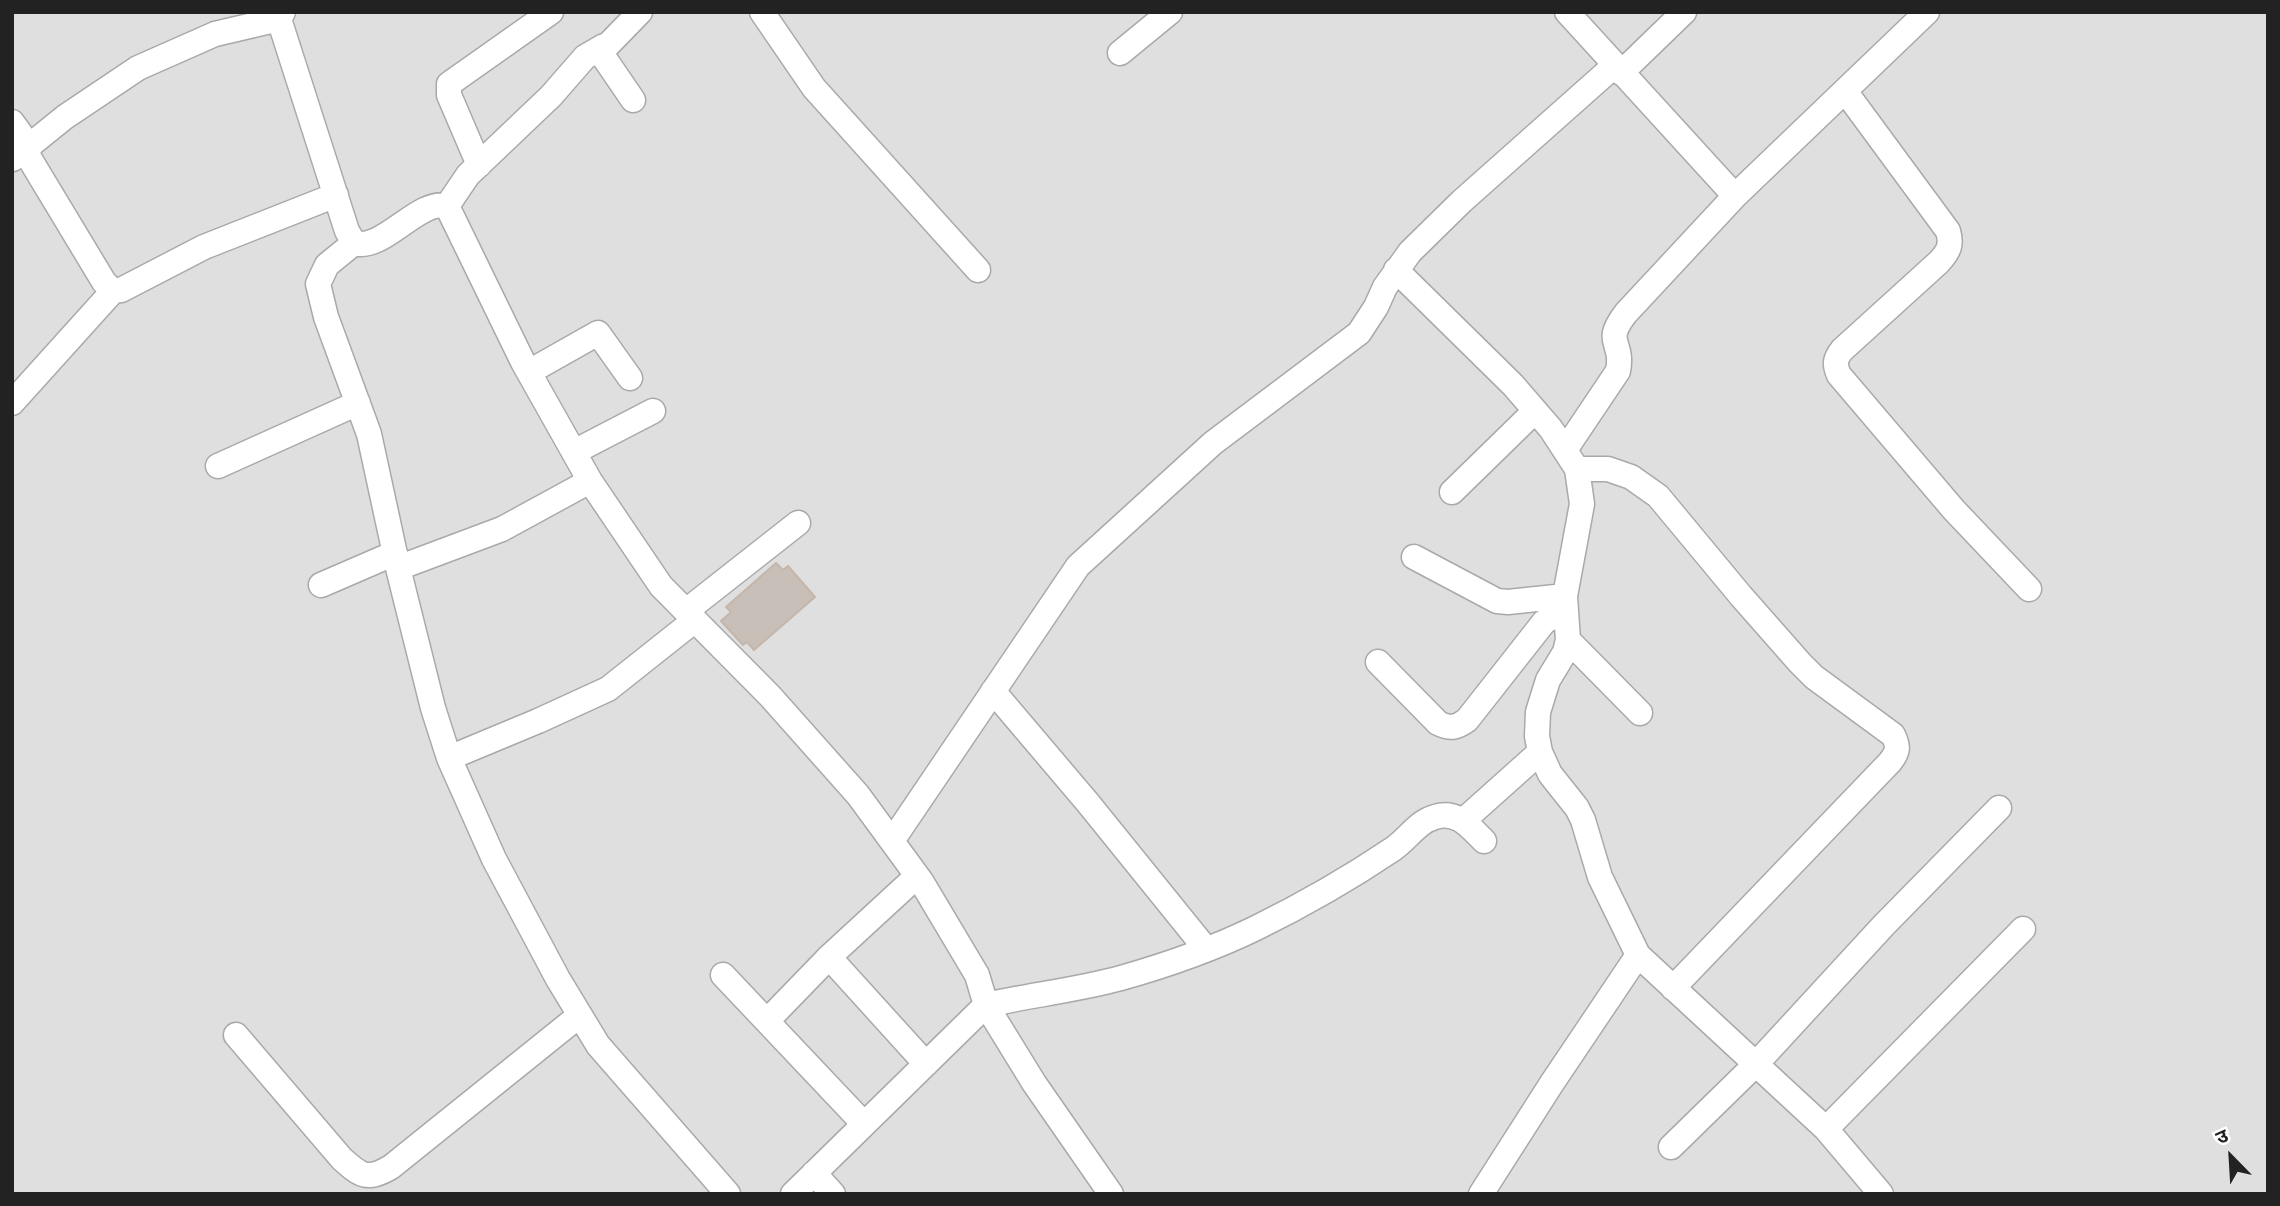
<!DOCTYPE html>
<meta charset="utf-8">
<style>
body{margin:0}
#map{position:relative;width:2280px;height:1206px;overflow:hidden;background:#f2efe9;font-family:"Source Sans 3","Noto Sans Devanagari",sans-serif}
canvas{display:block}
.frame{position:absolute;inset:0;border:14px solid #222;pointer-events:none}
.north{position:absolute;left:2196px;top:1122px;width:70px;height:70px;-webkit-text-stroke:5px #fff;paint-order:stroke;rotate:336deg;font-size:19px;font-weight:700;line-height:28px;text-align:center;color:#222}
.north::after{content:'';display:block;margin:auto;width:24px;height:32px;background:#222;clip-path:polygon(50% 0,100% 100%,50% 72%,0 100%)}
</style>
<div id="map">
<canvas width="2280" height="1206"></canvas>
<div class="frame"></div>
<div class="north">उ</div>
</div>
<script>
const c = document.querySelector('canvas').getContext('2d');
c.lineJoin = 'round';
function paint(path, color) {
  c.fillStyle = color;
  c.fill(path, 'evenodd');
}
function trace(path, color, width, dash) {
  c.strokeStyle = color;
  c.lineWidth = width;
  c.lineCap = dash ? 'butt' : 'round';
  c.setLineDash(dash || []);
  c.stroke(path);
}
const residential = new Path2D(`
 M12 12H2268V1194H12Z`);
const building = new Path2D(`
 M776 563 783 570 788 566 815 597 754 650 747 642 743 645 721 621 731 612 726 607Z`);
const minor = new Path2D(`
 M283 12 279 19 347 231 354 243C383 252 418 199 447 206L523 362 590 481 661 586 770 696 858 795 921 881 977 975 986 1005 793 1194
 M762 12 814 88 978 270
 M1567 12 1735 196
 M1120 53 1170 12
 M1621 73 1684 12
 M1845 91 1948 231C1952 245 1949 251 1939 262L1842 350C1835 359 1834 364 1839 375L1954 510 2029 589
 M633 100 605 59 603 50 640 12
 M12 122 30 147
 M25 151 104 282 113 291 121 290 204 247 336 195
 M13 159 65 117 138 68 215 34 279 19
 M479 165 449 95V84L551 12
 M447 206 468 175 551 96 585 57 604 46
 M354 243 327 265 318 284 326 317 369 434 398 568 433 708 449 758 538 721 608 689 695 620
 M1396 270 1513 385 1551 429 1577 469 1582 504 1565 596 1568 640 1565 652 1548 680 1538 712 1537 736 1540 752 1550 774 1577 808 1583 820 1600 877 1638 955 1826 1129 1881 1194
 M529 372 598 333 630 378
 M12 403 113 291
 M1565 450 1618 371C1624 340 1602 344 1626 313L1735 196 1927 12
 M574 452 653 411
 M218 466 358 403
 M1577 469H1608L1631 477 1658 496 1741 596 1800 663 1814 677 1893 735C1899 747 1898 752 1890 762L1673 988
 M1452 492 1535 411
 M1414 557 1497 601 1508 602 1565 596
 M398 568 502 529 590 481
 M321 585 395 553
 M686 611 798 523
 M1568 640 1640 713
 M1378 662 1438 723C1450 729 1456 728 1467 720L1544 622 1565 609
 M993 691 1088 803 1206 949
 M449 758 494 859 558 979 598 1045 728 1194
 M1464 820 1540 752
 M892 841 1078 566 1213 443 1359 333 1376 307 1385 287 1410 252 1462 201 1614 66
 M829 957 926 1064
 M723 975 864 1124
 M767 1021 829 957 917 876
 M236 1035 342 1159C361 1176 367 1181 391 1167L580 1015
 M1826 1129 2023 929
 M1671 1147 1756 1064 1884 925 1999 808
 M814 1173 833 1194
 M1111 1194 1034 1083 986 1005C1031 995 1077 990 1121 978 1167 965 1213 949 1256 928 1303 905 1350 878 1393 849 1408 839 1417 822 1435 817 1457 810 1470 827 1484 841
 M1481 1194 1552 1083 1638 955`);
paint(residential, '#e0dfdf');
paint(building, '#c7bfb8');
trace(building, '#c4b6ab', 2);
trace(minor, '#a9a9a9', 27);
trace(minor, '#fff', 24);
</script>
